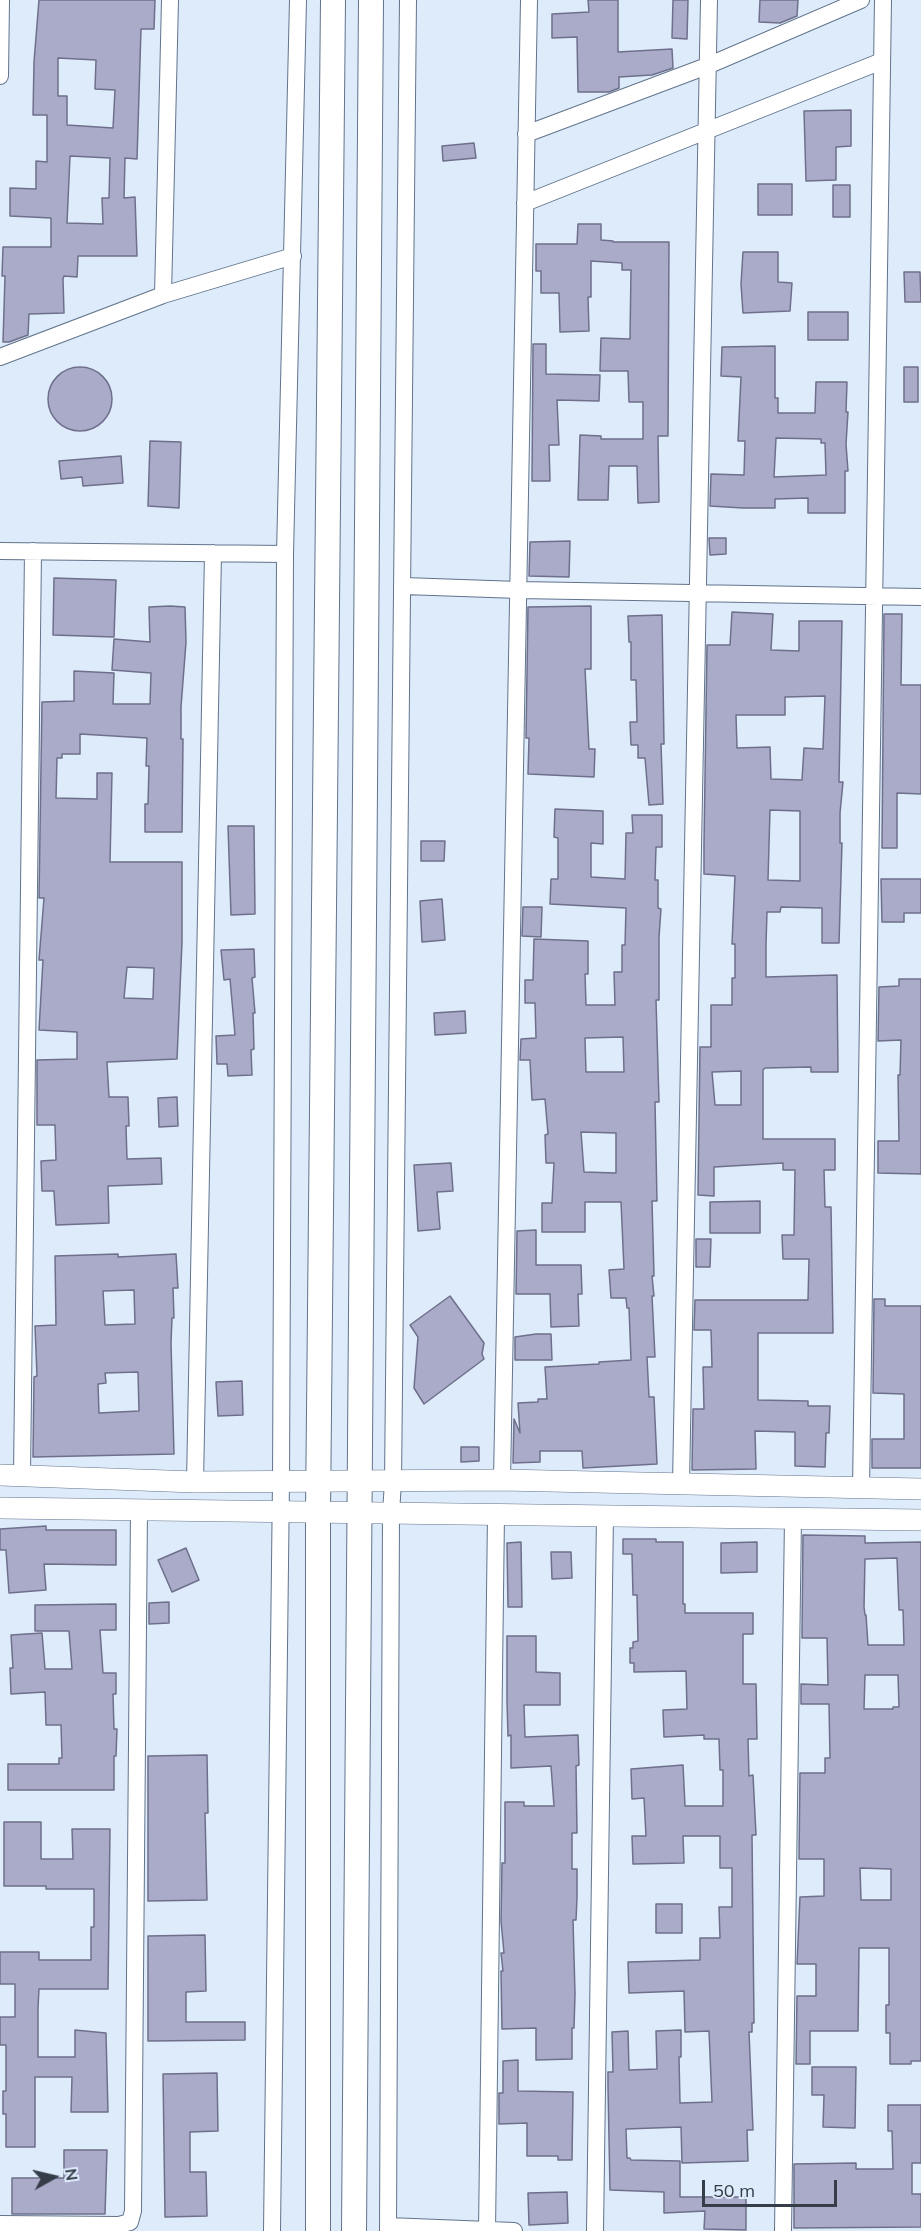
<!DOCTYPE html>
<style>
body{margin:0}
#map{position:relative;width:921px;height:2231px;overflow:hidden;background:#deebfb;font-family:Mulish,sans-serif}
canvas{display:block}
.north{position:absolute;left:24px;top:2147px;width:60px;height:60px;-webkit-text-stroke:4px #deebfb;paint-order:stroke;rotate:82deg;font-size:16px;font-weight:700;line-height:24px;text-align:center;color:#353d48}
.north::after{content:'';display:block;margin:auto;width:21px;height:27px;background:#353d48;clip-path:polygon(50% 0,100% 100%,50% 72%,0 100%)}
.scale{position:absolute;left:702px;top:2180px;width:135px;height:27px;box-sizing:border-box;border:3px solid #353d48;border-top:0;padding-left:8px;font-size:18px;line-height:21px;white-space:nowrap;color:#353d48;-webkit-text-stroke:4px #deebfb;paint-order:stroke}
</style>
<div id="map">
<canvas width="921" height="2231"></canvas>
<div class="north">N</div>
<div class="scale">50 m</div>
</div>
<script>
const c = document.querySelector('canvas').getContext('2d');
c.lineJoin = 'round';
function paint(path, color) {
  c.fillStyle = color;
  c.fill(path, 'evenodd');
}
function trace(path, color, width, dash) {
  c.strokeStyle = color;
  c.lineWidth = width;
  c.lineCap = dash ? 'butt' : 'round';
  c.setLineDash(dash || []);
  c.stroke(path);
}
const building = new Path2D(`
 M39 0H155L154 29H141L137 159 125 158 124 198 135 197 137 256H78L77 277 64 276 63 279 64 313 29 314 28 335 9 342H3L5 276H2L3 247H51V218L10 216V188L36 189V161L47 162V115H33L34 62ZM58 58 96 60 95 89 115 90 113 128 67 125V96H58ZM70 156 110 158 109 198H102L103 224 67 223Z
 M588 0H618V52L672 49 673 68 652 75 619 77V88L609 92H578L577 37 552 38V14L589 12Z
 M673 0H688L687 39 672 38Z
 M760 0H798L797 16 780 23 759 22Z
 M851 110V146L836 147V180L806 181 804 111Z
 M474 143 476 158 443 161 442 146Z
 M758 184H792V215H758Z
 M833 185H850V217H833Z
 M578 224H601V240L613 241V242H669L668 436H658L659 502 638 503 637 466H609L608 500H578L580 435 601 436V439H643V402H629L628 371H600L601 338 630 339 631 270H622V263L591 261V297H588L589 331 560 332 559 293H541V271H536V244H577Z
 M743 252H778V282L792 283 790 311 743 313 741 284Z
 M904 272H920L921 302H905Z
 M808 312H848V340H808Z
 M533 344H546V374L600 375 599 401 557 400 559 445H549L550 481H532Z
 M775 346V398H778V413H815L816 382H847L846 412H848L846 444 848 471H845V513H808V498L775 499V508H743L710 506 711 474 744 475 745 441H738L741 377 721 376 722 347ZM776 438 821 439V443H825L826 475 774 477Z
 M904 367H918V402H904Z
 M48 399a32 32 0 1 1 64 0a32 32 0 1 1-64 0Z
 M150 441 181 442 179 508 148 506Z
 M121 456 123 483 83 486 82 477 61 479 59 461Z
 M709 538H726V554L710 555Z
 M570 541 569 577 529 576 530 542Z
 M54 578 116 580 114 637 53 635Z
 M170 606 185 607 186 642 181 707V739H183L182 832H145V804H148L149 766H146L147 738 80 734V754H62V758H57L56 798 97 799V773H112L110 862H182V942L177 1059 107 1062 109 1097H128L129 1126H126L127 1159 161 1158 162 1184 108 1186 109 1223 56 1225 54 1191H42L41 1161 56 1160 55 1125H37V1060L77 1059V1032L39 1030 43 960H39L44 898H39L42 702 74 701V671L114 673 113 704H150L151 673 112 670 114 639 150 642 149 607ZM127 967 154 968 153 999 124 998Z
 M591 606V669H585L589 749H595L594 777 528 774 529 738H526L528 607Z
 M732 612 773 614 771 650 799 651V621H842L839 782H843L840 813V843H842L839 943H822V908L781 907 780 912H767L766 944V977L837 975 838 1072H811V1067L765 1068 763 1070V1139H835V1170H824L825 1207H831L833 1333H758V1400L808 1401V1406H830L829 1433H826L825 1467 795 1466V1432L755 1431 756 1469 692 1470 693 1409H704L703 1367H712L711 1330H694L695 1300H808L809 1259H783L782 1235H794L795 1170H783V1163L714 1167V1196L698 1195 700 1047H711V1005H732V978H735V944H732L735 876 704 874V844L707 645H730ZM825 696 823 749 804 748 802 780 771 779 770 747 737 748 736 715H785V697ZM770 810 800 811V881L768 880ZM741 1071V1105H715L712 1072Z
 M884 614H902L901 685H921V794L897 793V848H882Z
 M662 615 664 744H661L663 804 649 805 645 758H638V745H631L630 722H637L636 680H631V642H629L628 616Z
 M555 809 603 811V844L591 843V877L625 879 626 833H633L632 815H662V847H656L655 880H658V908L661 909 659 937V1000H656L659 1102H655L657 1201H652L654 1276H652L654 1296H652L655 1357H647L649 1397H654L657 1464 583 1468 582 1451H540V1462L513 1463 514 1419 520 1433 518 1403 538 1402V1399H547L545 1367 599 1364V1362L631 1360 629 1308H627L626 1298H611L609 1270 624 1269 621 1202H585V1232H542V1203H552L554 1163H546L545 1135 548 1134 545 1099 532 1100 530 1060H520L521 1039 536 1038 535 1003H525V980H533L534 939 588 941V974H585L586 1005H615L614 972H622V945H625L626 908 550 904 551 879H558V838L554 837ZM623 1037 624 1072H586L585 1038ZM581 1132 616 1133V1173L584 1172Z
 M228 826H254L255 914 231 915Z
 M421 841H445L444 861H421Z
 M881 879H921V913H904V922H882Z
 M442 899 445 940 422 942 420 901Z
 M523 907H542L541 937 522 936Z
 M254 949 255 977 252 978 255 1013H253L254 1049 251 1050 252 1075 228 1076 227 1064H217L216 1036 235 1035 230 979 224 980 221 950Z
 M899 979H921V1174L878 1173V1141H899L898 1075H900L901 1040 878 1041 879 987 899 986Z
 M465 1011 466 1033 435 1035 434 1013Z
 M177 1097 178 1126 159 1127 158 1098Z
 M451 1163 453 1191 437 1192 440 1229 418 1231 414 1165Z
 M760 1201V1233H710V1202Z
 M536 1230V1265H581L582 1294H578L579 1326 551 1327 550 1294H516L517 1231Z
 M696 1239H711L710 1267H696Z
 M118 1254V1257L176 1254 178 1288H173L174 1318H172L171 1343 174 1454 33 1457 34 1377 37 1376 35 1326 56 1325 55 1256ZM134 1290 135 1324 105 1325 103 1291ZM138 1372 139 1411 99 1413 98 1384 106 1383 105 1373Z
 M450 1296 484 1343 482 1354 484 1359 424 1404 414 1388 418 1337 410 1325Z
 M874 1299H885V1306H921V1468H872V1439H904V1394L873 1393Z
 M536 1334H551L552 1360H515V1337Z
 M242 1381 243 1415 218 1416 216 1382Z
 M461 1447H479V1461L461 1462Z
 M46 1526V1530H116V1565L44 1564 46 1590 9 1593 6 1550H0V1529Z
 M803 1535 865 1536V1543L921 1542V2061H911V2064H890V2033H886V2005H889V1948H859L858 2031H810V2064H796L797 1996H816V1964H797L800 1897 824 1896V1859H799L800 1773H825V1758H830L829 1704H801V1684L828 1685 827 1638H802ZM897 1558 899 1610H903L904 1645H868L866 1615H865L864 1607 865 1559ZM865 1675H898L899 1707H893V1709H864ZM860 1868 891 1869V1900H861Z
 M623 1539H656V1542H683V1604H685V1613H753V1634H743V1684H756L757 1739H748L749 1776 753 1775 756 1835H752L754 2023H752V2032H749L753 2130H747L748 2161 682 2163 681 2127 626 2129 627 2158H630L631 2160 680 2161V2197H746V2230L704 2229 705 2211 664 2213V2192L610 2190 608 2087V2072H613L612 2032 628 2031 629 2070 657 2069 656 2031 681 2030V2057H679L680 2103 712 2102 709 2031 685 2032 684 1991 629 1993 628 1962 700 1960V1938H720L719 1907H732V1868H720V1836H683L684 1863 633 1864 632 1836H646L644 1798 632 1799 631 1769 683 1765 685 1806H723V1770H720L719 1739H704V1735L664 1737 663 1710 687 1709 686 1671 634 1672V1663H630V1648H633V1642L638 1641 637 1595H633L632 1554H623Z
 M521 1542 522 1607H508L507 1543Z
 M757 1542V1572L721 1573V1543Z
 M186 1548 199 1580 172 1592 158 1560Z
 M551 1552H571L572 1578 552 1579Z
 M169 1602V1623L149 1624V1603Z
 M116 1604V1630H100L103 1673H116V1694H113L114 1729H117L116 1756H114V1790H8V1764H59V1758H62L61 1725H46L45 1692 11 1694 10 1668H13L11 1635 42 1633 45 1669H72L69 1631H35V1605Z
 M507 1636H536V1672L560 1673V1705H524L525 1737 578 1735 579 1765 576 1766 577 1833H572V1869H577V1898L576 1920H573L575 1994 574 2028H572V2059L536 2060V2028L502 2029 501 1971H503L501 1953H504L501 1921 502 1863H505V1802H524V1806H554L551 1766 511 1768V1735L508 1736 507 1701Z
 M207 1755 208 1813H205L207 1900 148 1901V1756Z
 M4 1822H41V1859H73L72 1829H110L108 1989H39L38 2008V2057H75V2030L106 2033 108 2112H71L72 2077H35V2147H6V2114H3V2091H6V2045H0V2017H15V1984H0V1952H39V1960H91V1927H94V1889H46V1886H4Z
 M656 1904H682V1933H656Z
 M205 1935 206 1991 186 1992V2022H245V2040L148 2041V1936Z
 M518 2060V2091L573 2092 572 2160H558V2156H527V2123L499 2124V2093H503V2061Z
 M812 2067H856L855 2128 823 2127 824 2095H812Z
 M217 2073 218 2131 190 2132V2172H206L207 2216 165 2217 163 2074Z
 M888 2105H921V2163H912V2194H921V2227L794 2228V2164L856 2163V2169H893L892 2131H888Z
 M64 2150H107L105 2214H12V2178H64Z
 M567 2192 568 2223 529 2225 528 2193Z`);
const minor = new Path2D(`
 M0 76 1 0
 M526 134 707 66 861 0
 M525 203 882 61
 M163 295 170 0
 M0 357 163 295 293 256
 M0 551 285 554
 M404 586 519 590 921 597
 M22 1475 33 551
 M502 1480 529 0
 M195 1482 213 553
 M681 1483 709 0
 M861 1488 883 0
 M0 2224 119 2225 130 2222 133 2211 139 1509
 M388 2226 514 2231
 M272 2231 281 1481 285 554 298 0
 M388 2231 391 1513 393 1482 408 0
 M487 2231 496 1514
 M595 2231 605 1515
 M783 2231 793 1518`);
const tertiary = new Path2D(`
 M0 1475 195 1482 502 1480 921 1489
 M0 1508 921 1520`);
const secondary = new Path2D(`
 M318 2231V1512L333 0
 M354 2231 371 0`);
paint(building, '#a9abc9');
trace(building, '#6e708b', 1.5);
trace(minor, '#61748b', 18);
trace(tertiary, '#61748b', 22);
trace(secondary, '#61748b', 26);
trace(minor, '#fff', 16);
trace(tertiary, '#fff', 21);
trace(secondary, '#fff', 24);
</script>
